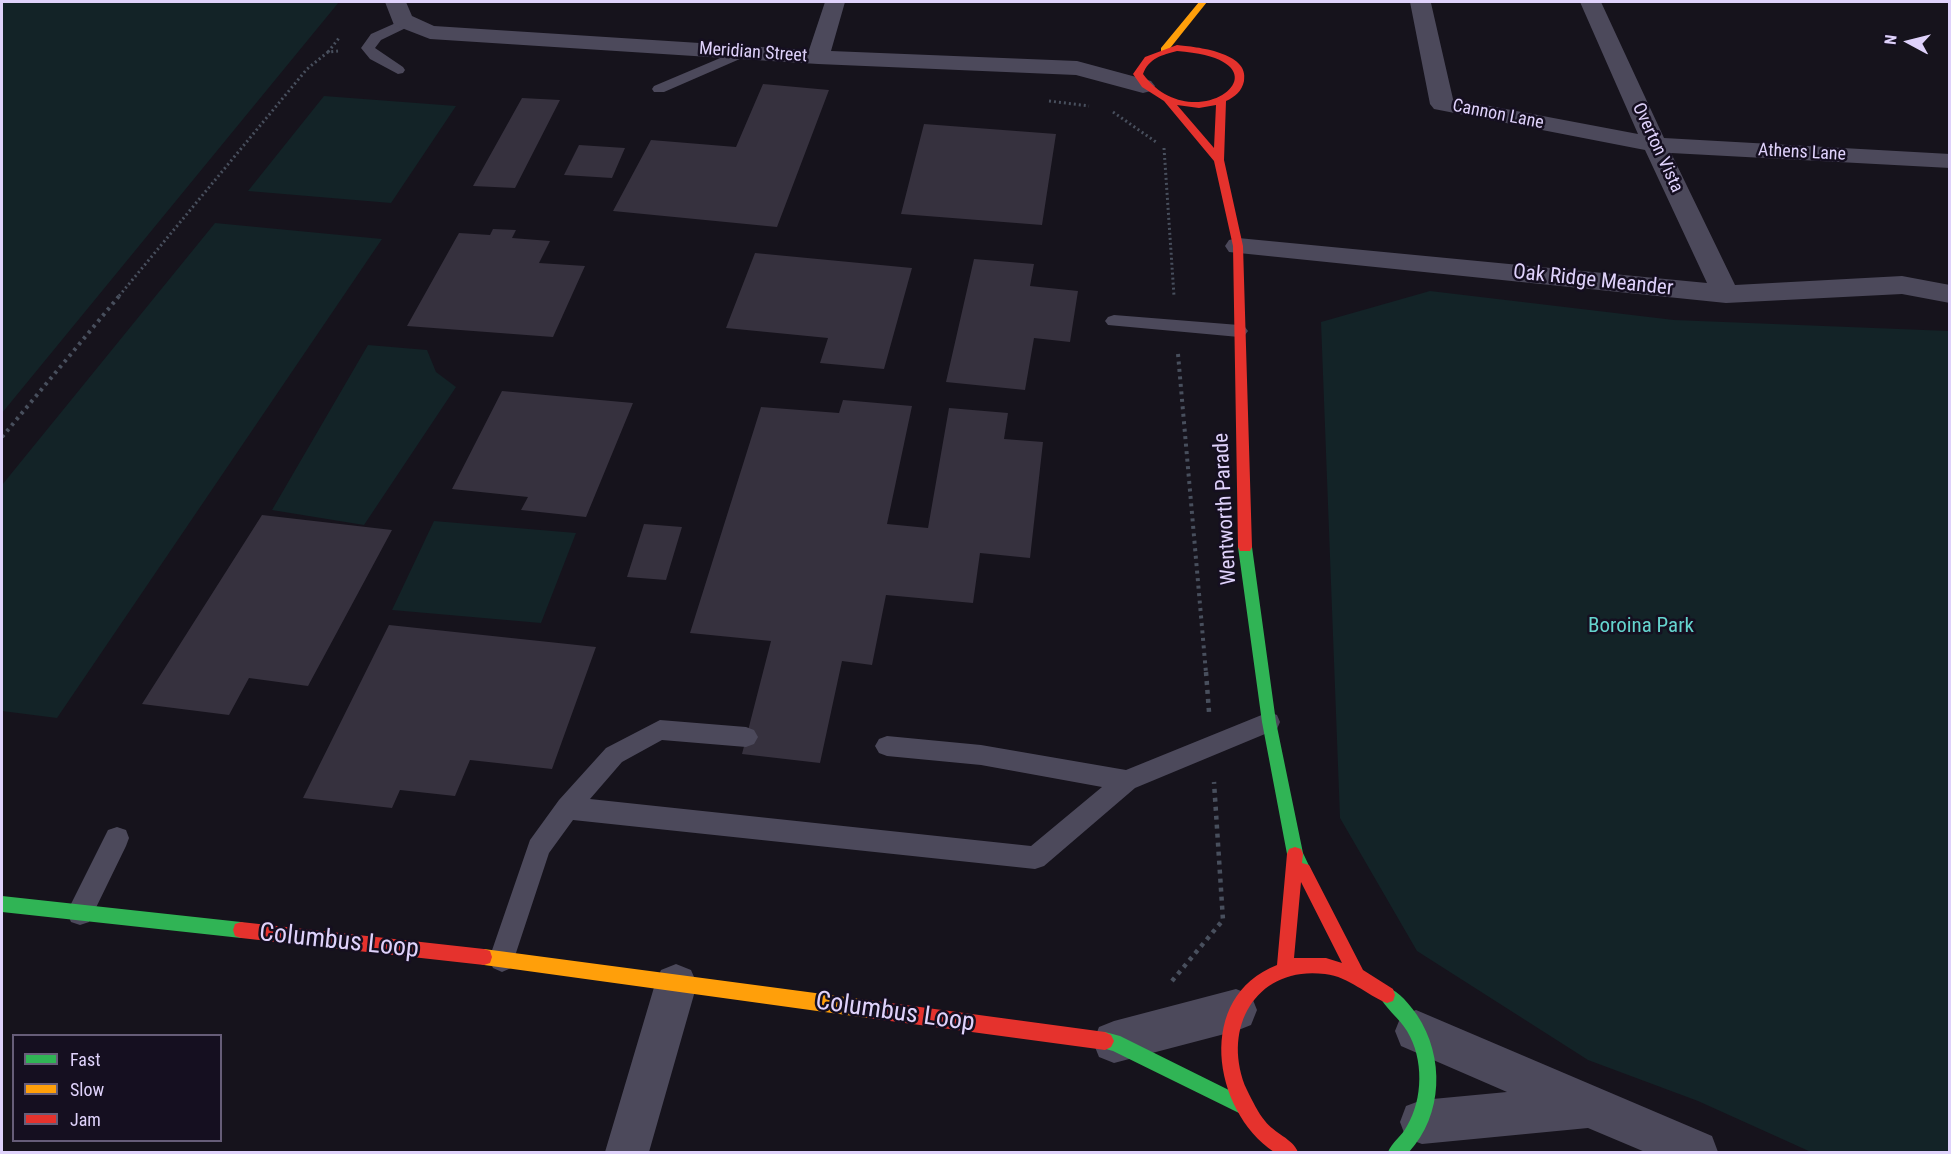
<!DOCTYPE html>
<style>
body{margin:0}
#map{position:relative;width:1951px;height:1154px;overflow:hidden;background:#16131c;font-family:"Roboto Condensed",sans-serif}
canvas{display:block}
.frame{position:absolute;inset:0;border:3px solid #dfd2fb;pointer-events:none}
.legend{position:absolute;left:12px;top:1034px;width:210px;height:108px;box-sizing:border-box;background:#150f20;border:2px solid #665d78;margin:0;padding:8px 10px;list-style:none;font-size:18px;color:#dfd2fb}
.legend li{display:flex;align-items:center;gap:12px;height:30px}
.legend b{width:30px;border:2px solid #665d78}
.north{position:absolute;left:1879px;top:12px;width:60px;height:60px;-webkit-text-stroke:4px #150f20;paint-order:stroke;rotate:277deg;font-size:16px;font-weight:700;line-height:24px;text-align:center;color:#dfd2fb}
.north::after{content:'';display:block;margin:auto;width:21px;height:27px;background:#dfd2fb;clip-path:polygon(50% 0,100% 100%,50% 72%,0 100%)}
</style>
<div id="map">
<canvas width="1951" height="1154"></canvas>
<div class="frame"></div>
<ul class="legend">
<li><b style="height:8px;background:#30b455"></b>Fast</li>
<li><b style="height:8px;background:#ff9f0a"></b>Slow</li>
<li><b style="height:8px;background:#e5322d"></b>Jam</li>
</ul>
<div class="north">N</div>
</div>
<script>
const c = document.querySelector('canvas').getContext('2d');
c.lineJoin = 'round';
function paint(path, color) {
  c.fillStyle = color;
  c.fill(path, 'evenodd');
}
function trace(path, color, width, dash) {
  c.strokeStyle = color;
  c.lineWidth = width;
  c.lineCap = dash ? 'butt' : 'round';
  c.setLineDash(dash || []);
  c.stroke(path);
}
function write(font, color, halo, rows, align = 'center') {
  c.font = font + ' "Roboto Condensed",sans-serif';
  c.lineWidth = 5;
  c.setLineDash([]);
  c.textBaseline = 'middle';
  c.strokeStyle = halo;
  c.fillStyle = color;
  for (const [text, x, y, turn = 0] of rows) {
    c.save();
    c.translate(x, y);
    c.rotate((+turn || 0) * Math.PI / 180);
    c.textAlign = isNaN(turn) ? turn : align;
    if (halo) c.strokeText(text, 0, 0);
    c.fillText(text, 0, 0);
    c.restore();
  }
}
const green = new Path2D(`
 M2 2H339L2 413Z
 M324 96 456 106 391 203 248 191Z
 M215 223 382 239 57 718 2 711V485Z
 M1430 291 1674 320 1949 331V1152H1811L1698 1101 1588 1060 1417 951 1340 818 1321 322Z
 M368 345 427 350 436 372 456 387 364 525 272 510Z
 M434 521 576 533 541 623 392 610Z`);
const building = new Path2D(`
 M763 84 829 90 777 227 613 211 651 140 736 147Z
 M522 98 560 100 515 188 473 186Z
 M924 124 1056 134 1042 225 901 214Z
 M579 145 625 148 612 178 564 175Z
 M493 229 516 230 512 238 550 241 539 263 585 266 553 337 407 326 459 233 490 235Z
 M755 253 912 268 884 369 820 363 828 338 726 328Z
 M974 259 1034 264 1030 286 1078 291 1070 342 1034 338 1025 390 946 382Z
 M502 391 633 403 586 517 521 510 528 497 452 489Z
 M843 400 912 406 887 524 928 528 949 408 1008 413 1004 439 1043 442 1030 558 980 553 973 603 886 595 872 665 842 661 820 763 742 754 771 641 690 633 761 407 839 413Z
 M262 515 392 530 308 686 249 678 229 715 142 704Z
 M644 524 682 527 666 580 627 577Z
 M389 625 596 647 552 769 470 760 455 796 400 790 392 808 303 798Z`);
const pathFar2 = new Path2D(`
 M328 52 339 38
 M1049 101 1089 106
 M1113 112 1156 142
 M1164 148 1174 296
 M119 296 307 69 328 52 338 51`);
const pathFar1 = new Path2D(`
 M1178 354 1206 673
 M2 437 120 295`);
const path = new Path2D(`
 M1206 672 1209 712
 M1172 981 1223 920 1214 782`);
const lane = new Path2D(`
 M407 18 414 22 412 25 381 40 375 48 403 67 405 70 403 73 398 74 370 59 361 48 371 34Z
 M744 48 751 52 749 55 664 92H654L652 89 654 86Z
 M1114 315 1239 325 1245 327 1248 331 1245 335 1239 337 1108 325 1105 321 1108 317Z
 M1269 712 1277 715 1280 722 1277 729 1135 788 1044 866 1035 869 573 820 549 853 511 968 502 972 493 968 489 959 530 840 559 800 606 748 660 720 746 727 754 730 758 737 754 744 746 747 662 740 622 762 590 799 1031 846 1102 787 981 765 887 756 879 753 875 746 879 739 887 736 981 745 1126 770Z
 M117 827 126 830 129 838 126 846 89 922 80 925 71 922 67 913 71 904 108 830Z`);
const street = new Path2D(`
 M385 2H406L412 16 434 26 809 50 825 2H845L831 51 1077 61 1151 81 1155 86 1151 91 1143 93 1076 75 818 64 430 39 394 25Z
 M1410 2 1431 3 1453 99 1638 134 1580 2H1601L1664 138 1950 154V168L1671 153 1735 285 1902 276 1950 285V303L1902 294 1726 303 1229 252 1225 246 1229 240 1238 238 1707 283 1645 150 1434 109 1430 104Z
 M676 964 691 970 697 984 649 1152H605L655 984 661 970Z
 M1236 989 1251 995 1257 1010 1251 1025 1236 1031 1114 1063 1099 1057 1093 1042 1099 1027 1114 1021Z
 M1416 1010 1712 1136 1718 1152H1645L1588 1128 1422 1144 1406 1138 1400 1122 1406 1106 1422 1100 1507 1092 1401 1046 1395 1031 1401 1016Z`);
const fast = new Path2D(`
 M1245 542 1250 543 1252 547 1276 722 1303 853 1311 870 1309 875 1303 877 1297 875 1287 854 1262 722 1238 547 1240 543Z
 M2 896 241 922 247 924 249 930 247 936 241 938 2 912Z
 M1387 987C1400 992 1409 1004 1417 1015 1445 1057 1443 1115 1409 1152H1388C1392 1142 1402 1136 1407 1126 1423 1099 1424 1059 1407 1031 1400 1019 1383 1006 1379 995L1381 989Z
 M1105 1032 1120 1036 1249 1100 1252 1106 1249 1112 1243 1115 1237 1112 1113 1051 1099 1047 1096 1041 1099 1035Z`);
const slow = new Path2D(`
 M1199 2H1207L1167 52H1161V48Z
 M484 949 868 1000 874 1003 877 1009 874 1015 868 1018 484 965 478 963 476 957 478 951Z`);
const jam = new Path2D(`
 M1177 45C1196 47 1250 52 1244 81 1242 91 1235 97 1226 101L1224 160 1243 246 1252 547 1250 551H1240L1238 547 1233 246 1214 161 1164 101 1142 87 1133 74 1145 57ZM1177 51C1301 60 1195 145 1143 74 1149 58 1162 55 1177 51ZM1177 105 1199 108 1216 105 1214 148Z
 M1295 847 1301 849 1303 854 1302 863 1309 865 1363 970 1393 989 1395 995 1393 1001 1387 1003C1366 995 1350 977 1325 974 1256 965 1220 1029 1247 1090 1252 1100 1258 1113 1265 1121 1274 1133 1293 1139 1298 1152H1274C1212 1110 1195 997 1277 965L1287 854 1289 849ZM1301 882 1342 963 1326 958H1294Z
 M241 922 484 949 490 951 492 957 490 963 484 965 241 938 235 936 233 930 235 924Z
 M868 1000 1105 1032 1111 1035 1114 1041 1111 1047 1105 1050 868 1018 862 1015 859 1009 862 1003Z`);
const farStreetnames = [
 ["Meridian Street",753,53,4],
 ["Cannon Lane",1498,115,11],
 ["Overton Vista",1657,148,65],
 ["Athens Lane",1802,153,3]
];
const streetNames = [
 ["Oak Ridge Meander",1593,281,6],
 ["Wentworth Parade",1226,509,-93]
];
const parkNames = [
 ["Boroina Park",1641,627]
];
const nearStreetnames = [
 ["Columbus Loop",339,942,6],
 ["Columbus Loop",895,1013,8]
];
paint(green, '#132327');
paint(building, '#36313e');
trace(pathFar2, '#484f5d', 3, [2, 3]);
trace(pathFar1, '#484f5d', 4, [3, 4.5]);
trace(path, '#484f5d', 4.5, [4, 5]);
paint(lane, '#4c495b');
paint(street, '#4c495b');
paint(fast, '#30b455');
paint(slow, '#ff9f0a');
paint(jam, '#e5322d');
write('18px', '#dfd2fb', '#150f20', farStreetnames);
write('21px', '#dfd2fb', '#150f20', streetNames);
write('21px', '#65d4ce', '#150f20', parkNames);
write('26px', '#dfd2fb', '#150f20', nearStreetnames);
</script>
